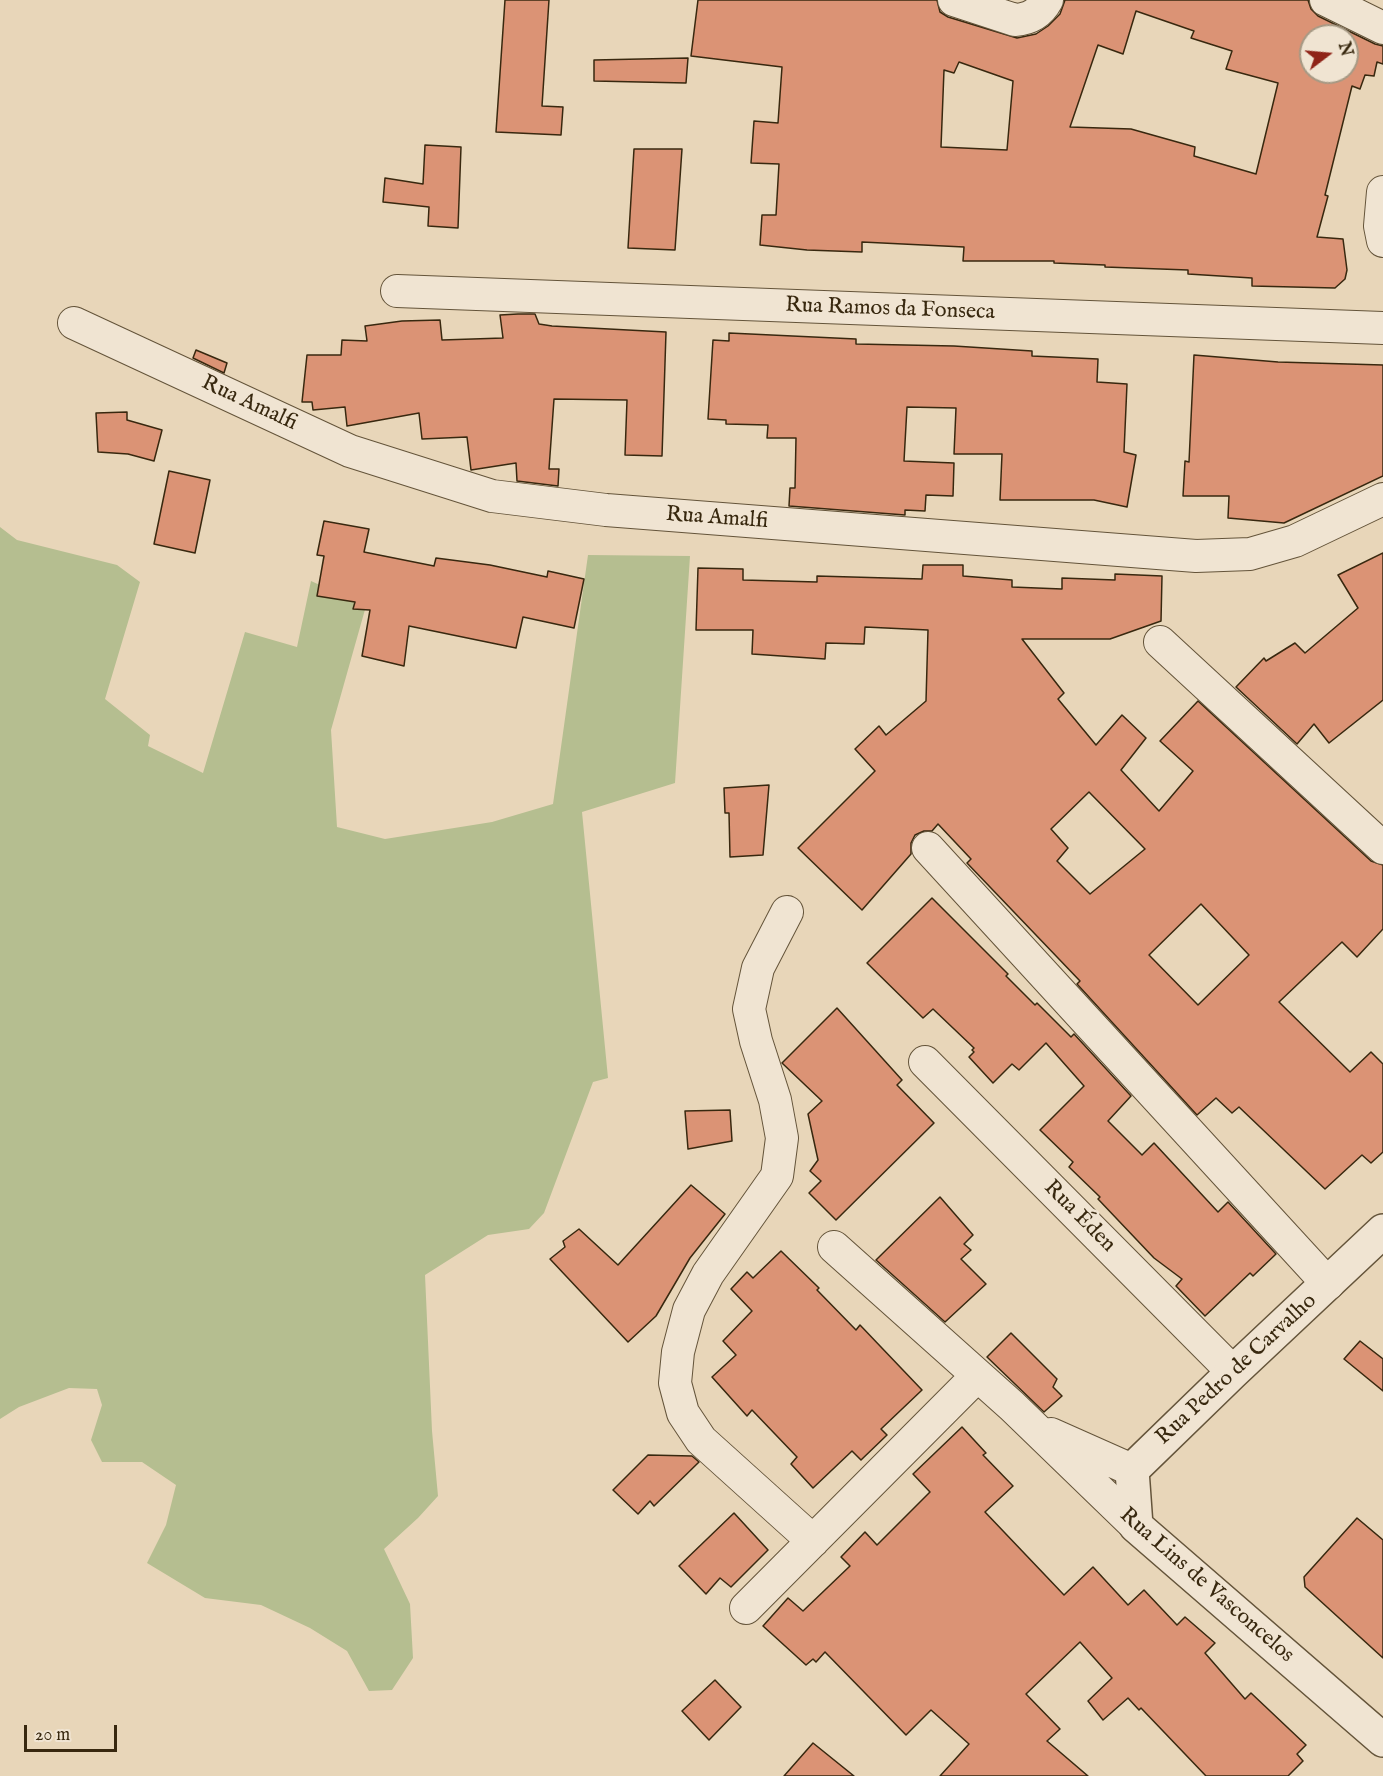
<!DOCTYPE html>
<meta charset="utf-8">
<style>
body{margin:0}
#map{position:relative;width:1383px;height:1776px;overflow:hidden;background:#e8d6b9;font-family:"IM FELL English",serif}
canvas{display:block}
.north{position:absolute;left:1299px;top:24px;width:60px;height:60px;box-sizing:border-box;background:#f0e4d2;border:2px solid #a69984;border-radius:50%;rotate:74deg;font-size:16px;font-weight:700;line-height:24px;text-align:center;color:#38280f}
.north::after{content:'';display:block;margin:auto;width:21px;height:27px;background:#8f2418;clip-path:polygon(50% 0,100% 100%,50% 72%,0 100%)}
.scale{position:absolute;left:24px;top:1725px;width:93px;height:27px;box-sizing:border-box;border:3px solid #38280f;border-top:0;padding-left:8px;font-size:18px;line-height:21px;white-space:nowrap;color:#38280f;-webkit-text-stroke:4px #f0e4d2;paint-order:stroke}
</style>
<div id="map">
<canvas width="1383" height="1776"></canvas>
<div class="north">N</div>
<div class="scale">20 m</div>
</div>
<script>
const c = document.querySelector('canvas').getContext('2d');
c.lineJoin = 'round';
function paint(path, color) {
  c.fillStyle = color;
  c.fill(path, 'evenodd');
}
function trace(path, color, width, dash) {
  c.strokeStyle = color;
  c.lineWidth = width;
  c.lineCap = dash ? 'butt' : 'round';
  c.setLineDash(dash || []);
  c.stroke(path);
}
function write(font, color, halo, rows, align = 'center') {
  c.font = font + ' "IM FELL English",serif';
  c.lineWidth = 5;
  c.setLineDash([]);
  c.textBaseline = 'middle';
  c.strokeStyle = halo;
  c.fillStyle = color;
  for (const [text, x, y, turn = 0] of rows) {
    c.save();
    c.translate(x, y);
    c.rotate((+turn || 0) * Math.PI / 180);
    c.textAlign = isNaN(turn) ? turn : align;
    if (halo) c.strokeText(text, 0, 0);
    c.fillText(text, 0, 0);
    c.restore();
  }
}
const green = new Path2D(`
 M0 527 17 540 117 565 140 582 105 699 150 735 148 746 203 773 245 632 297 647 311 581 366 606 331 730 337 827 385 839 492 822 553 804 588 555 690 556 675 783 582 812 608 1078 593 1082 544 1213 529 1229 488 1235 425 1275 432 1431 438 1496 418 1518 384 1549 410 1604 413 1658 392 1690 369 1691 347 1651 310 1628 261 1605 205 1598 147 1563 166 1525 176 1485 142 1462H102L91 1440 102 1405 97 1389 69 1388 19 1407 0 1419Z`);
const building = new Path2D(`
 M505 0H549L542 106 563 107 561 135 496 132Z
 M698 0H937L940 12 948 17 1017 38 1036 34 1048 26 1060 14 1065 0H1308L1311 9 1318 16 1375 44 1383 46V64L1377 62 1374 76 1365 75 1360 89 1352 86 1325 195 1328 196 1317 237 1343 239 1347 270 1345 279 1335 288 1252 286V278L1188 274V270L1105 267V265L1054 263V261H963L964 247 862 242V252L807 250 760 245 762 215H776L779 164 751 163 754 121 778 123 782 67 691 56ZM1136 11 1194 31 1191 38 1232 51 1226 69 1278 83 1256 174 1194 156 1195 147 1131 129 1070 127 1098 45 1123 54ZM1311 36H1347V72H1311ZM959 62 1013 81 1007 150 941 147 944 70 954 73Z
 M688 58 686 83 594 81V60Z
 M425 145 461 147 458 228 428 226 429 207 383 202 385 178 423 184Z
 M634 149H682L675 250 628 248Z
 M518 314H535L539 324 552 326 666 332 662 456 625 455 627 400 554 399 549 469H559L558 486 517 481 516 463 471 470 467 437 422 439 419 413 347 426 345 407 313 410 312 402H302L307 355H341L342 340 367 341 365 326 402 321 440 320 442 340 503 338 500 315Z
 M729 333 856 339V344L954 346 1032 351V356L1098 359 1097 382 1127 384 1124 452 1136 455 1127 507 1094 500H1000L1002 454H954L956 408 907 407 904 461 954 463 953 496 926 495 925 511 905 510V515L789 506 790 488H795L796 438H767L768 425 726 424V420L708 419 713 340 729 341Z
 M196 350 227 363 224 373 193 358Z
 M1194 355 1278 362 1383 365V476L1284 523 1228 518 1229 496H1183L1185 461 1189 462Z
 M127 412V420L162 430 154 461 128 454 98 452 96 413Z
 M169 471 210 480 195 553 154 544Z
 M324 521 369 529 364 552 434 566 436 558 490 565 547 577 548 571 584 579 574 628 523 617 516 648 409 626 404 666 362 656 370 610 353 609 355 602 317 596 324 556 317 555Z
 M1383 553V700L1329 743 1314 724 1297 744 1236 687 1264 658 1266 661 1295 643 1305 653 1358 608 1338 575Z
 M923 565H963V576L1012 580V587L1062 589V578L1115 580V574L1162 576 1161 621 1110 639H1022L1064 693 1058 699 1096 745 1122 715 1146 738 1121 770 1159 811 1193 771 1160 741 1198 701 1371 861 1383 865V929L1357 957 1342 942 1279 1002 1350 1072 1371 1052 1383 1064V1152L1371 1163 1362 1155 1325 1189 1239 1107 1232 1113 1216 1098 1197 1115 1077 984 1080 981 967 863 971 859 938 824 932 831H924L915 835 911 843V854L862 910 798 848 875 771 855 749 879 726 886 735 926 701 928 630 865 627 864 644 826 643 825 659 752 654 753 630H696L698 568 743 569V580L817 582V576L922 579ZM1089 792 1145 849 1090 894 1057 861 1068 848 1051 829ZM1201 904 1249 955 1198 1005 1149 955Z
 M769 785 763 855 730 857 729 813H725L724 788Z
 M932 898 1008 974 1006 976 1035 1005 1037 1003 1071 1037 1074 1034 1131 1096 1108 1121 1142 1155 1154 1143 1218 1212 1228 1202 1276 1254 1253 1276 1250 1273 1205 1316 1176 1286 1182 1279 1154 1258 1098 1199 1100 1197 1069 1167 1073 1162 1040 1130 1084 1086 1046 1043 1019 1070 1012 1064 993 1083 969 1057 974 1052 972 1050 974 1048 933 1009 923 1018 867 963Z
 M837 1008 902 1080 897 1085 934 1123 836 1220 809 1193 821 1181 810 1171 818 1160 808 1114 822 1101 782 1063Z
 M730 1110 732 1141 688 1149 685 1111Z
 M691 1185 725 1214 690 1258 656 1316 628 1342 550 1259 565 1247 563 1241 579 1229 618 1265Z
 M940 1197 973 1235 964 1244 971 1250 961 1259 986 1284 945 1322 876 1260Z
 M781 1251 819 1288 817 1290 856 1330 860 1325 922 1390 881 1429 887 1435 861 1460 852 1451 813 1488 791 1464 797 1457 752 1410 747 1416 712 1377 736 1355 723 1341 752 1311 731 1289 747 1272 753 1278Z
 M1011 1333 1057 1379 1053 1387 1062 1396 1044 1412 987 1357Z
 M1360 1341 1383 1359V1391L1344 1359Z
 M962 1427 986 1453 983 1455 1013 1486 985 1512 1064 1595 1093 1567 1128 1605 1144 1590 1177 1625 1185 1617 1215 1643 1205 1653 1245 1699 1251 1693 1306 1745 1297 1754 1303 1761 1288 1776H1206L1141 1708 1139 1710 1128 1698 1103 1720 1088 1701 1112 1678 1080 1642 1026 1694 1060 1729 1047 1741 1088 1776H940L969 1744 931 1710 906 1735 825 1652 816 1662 813 1659 806 1665 763 1626 788 1598 803 1611 850 1566 841 1557 865 1532 877 1545 930 1492 913 1474Z
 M648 1455 692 1456 699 1462 654 1506 650 1501 638 1514 613 1490Z
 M734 1513 768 1550 731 1587 720 1578 706 1594 679 1566Z
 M1357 1518 1383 1540V1658L1305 1587 1304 1577Z
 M715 1680 741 1707 709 1740 682 1711Z
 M813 1743 854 1776H784Z`);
const minor = new Path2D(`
 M954 0 1015 20C1030 19 1040 13 1047 0
 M1326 0 1383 28
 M1383 192 1380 226 1383 241
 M397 291 1383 328
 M74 323 350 451 492 496 606 510 1196 556 1250 554 1295 541 1383 499
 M1160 642 1383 848
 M928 848 1328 1284
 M787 912 758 968 749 1009 756 1041 775 1100 782 1138 777 1176 708 1274 689 1310 678 1352 675 1383 683 1413 701 1440 813 1541
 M925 1062 1233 1372
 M834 1247 1012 1406 1136 1526
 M1051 1434 1132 1470
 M746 1608 977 1376`);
const tertiary = new Path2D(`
 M1383 1231 1233 1372 1132 1470 1136 1526 1383 1740`);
const streetNames = [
 ["Rua Ramos da Fonseca",890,310,2],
 ["Rua Amalfi",249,404,25],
 ["Rua Amalfi",717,519,4],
 ["Rua Éden",1079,1217,45],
 ["Rua Pedro de Carvalho",1237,1370,-43],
 ["Rua Lins de Vasconcelos",1206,1586,41]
];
paint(green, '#b5be90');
paint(building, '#db9375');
trace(building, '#38280f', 1.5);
trace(minor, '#64543a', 34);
trace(tertiary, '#64543a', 36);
trace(minor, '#f0e4d2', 32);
trace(tertiary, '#f0e4d2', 33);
write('22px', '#38280f', '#f0e4d2', streetNames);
</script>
